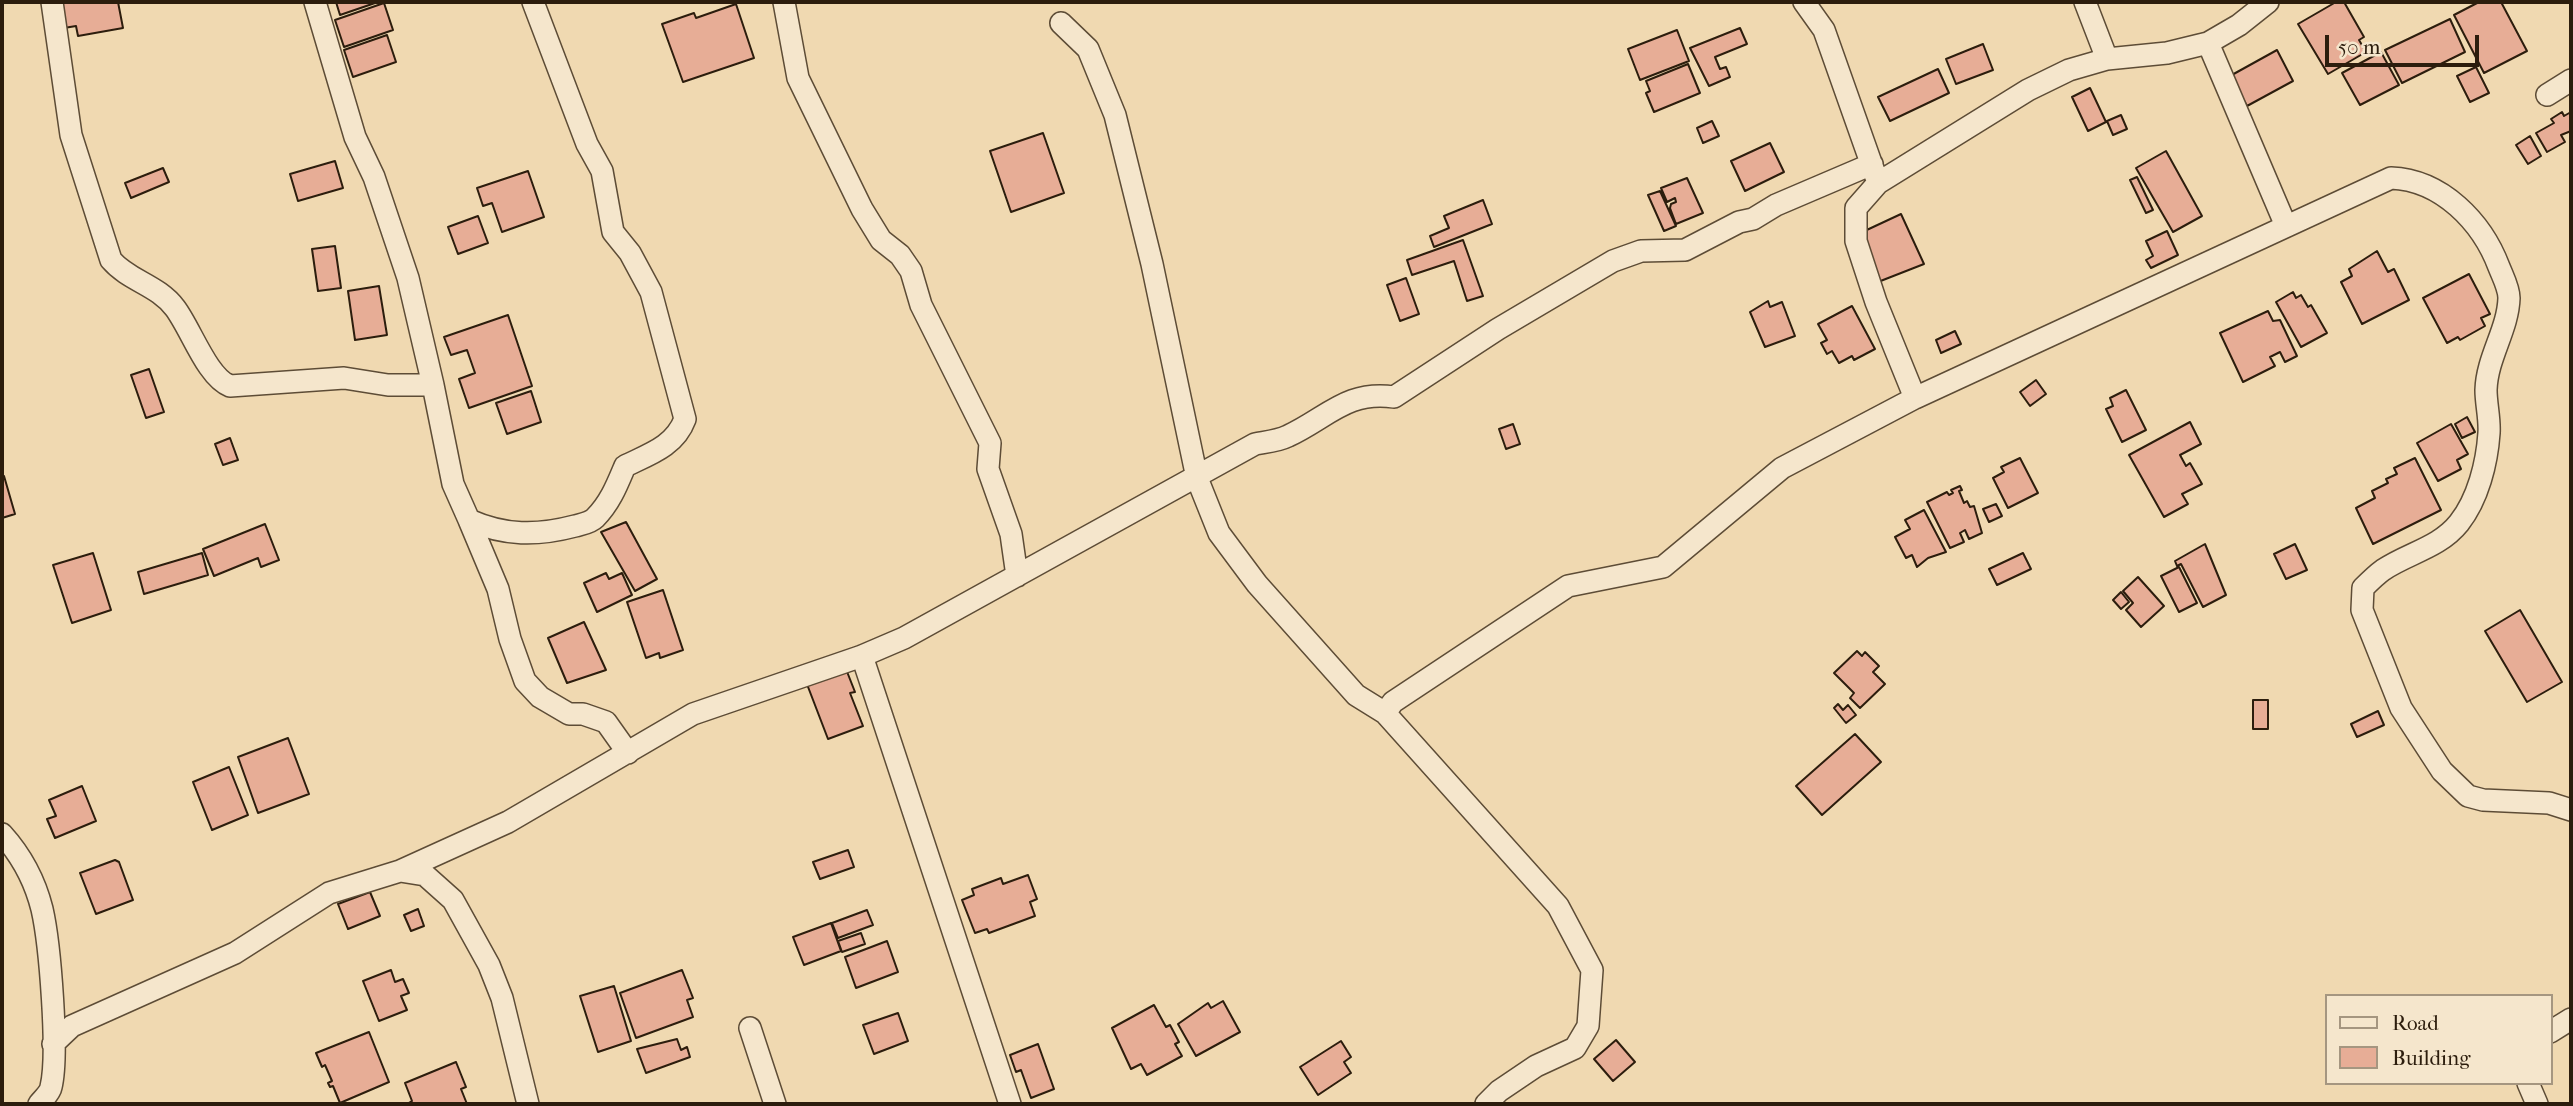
<!DOCTYPE html>
<style>
body{margin:0}
#map{position:relative;width:2573px;height:1106px;overflow:hidden;background:#f0d9b1;font-family:"IM FELL French Canon",serif}
canvas{display:block}
.frame{position:absolute;inset:0;border:4px solid #2c1d0d;pointer-events:none}
.legend{position:absolute;left:2325px;top:994px;width:228px;height:91px;box-sizing:border-box;background:#f5e6cc;border:2px solid #a59680;margin:0;padding:9px 12px;list-style:none;font-size:21px;color:#2c1d0d}
.legend li{display:flex;align-items:center;gap:14px;height:35px}
.legend b{width:35px;border:2px solid #a59680}
.scale{position:absolute;left:2325px;top:35px;width:154px;height:32px;box-sizing:border-box;border:4px solid #2c1d0d;border-top:0;padding-left:9px;font-size:21px;line-height:24px;white-space:nowrap;color:#2c1d0d;-webkit-text-stroke:5px #f5e6cc;paint-order:stroke}
</style>
<div id="map">
<canvas width="2573" height="1106"></canvas>
<div class="frame"></div>
<ul class="legend">
<li><b style="height:9px;background:#f5e6cc"></b>Road</li>
<li><b style="height:19px;background:#e7ad96"></b>Building</li>
</ul>
<div class="scale">50 m</div>
</div>
<script>
const c = document.querySelector('canvas').getContext('2d');
c.lineJoin = 'round';
function paint(path, color) {
  c.fillStyle = color;
  c.fill(path, 'evenodd');
}
function trace(path, color, width, dash) {
  c.strokeStyle = color;
  c.lineWidth = width;
  c.lineCap = dash ? 'butt' : 'round';
  c.setLineDash(dash || []);
  c.stroke(path);
}
const building = new Path2D(`
 M58 2H118L123 28 78 36 76 26 64 28Z
 M336 2H378L340 15Z
 M2336 2H2344L2364 37 2359 40 2366 52 2328 74 2298 24Z
 M2479 2H2501L2527 51 2484 73 2454 15Z
 M384 3 393 30 344 47 335 20Z
 M736 4 754 58 683 82 662 24 694 13 696 18Z
 M2450 19 2465 52 2402 83 2385 50Z
 M1740 28 1747 44 1715 57 1720 69 1726 67 1730 77 1709 86 1690 48Z
 M1677 30 1689 61 1640 80 1628 49Z
 M387 35 396 62 353 77 344 50Z
 M1983 44 1993 70 1956 84 1946 59Z
 M2277 50 2293 81 2247 106 2230 76Z
 M2381 52 2399 85 2360 105 2342 73Z
 M1688 64 1700 93 1654 112 1646 93 1650 91 1646 81Z
 M2476 67 2489 93 2470 102 2457 76Z
 M1938 69 1949 93 1890 121 1878 97Z
 M2090 88 2106 122 2088 131 2072 97Z
 M2562 112 2564 116 2571 112V131L2561 135 2565 142 2547 152 2536 133 2554 123 2551 119Z
 M2121 115 2127 129 2113 135 2107 121Z
 M1712 121 1719 136 1703 143 1697 128Z
 M1043 133 1064 193 1011 212 990 151Z
 M2530 136 2541 156 2528 164 2516 145Z
 M1770 143 1784 172 1745 191 1731 161Z
 M2166 151 2202 216 2173 232 2136 168Z
 M335 161 343 188 298 201 290 174Z
 M163 168 169 182 131 198 125 183Z
 M528 171 544 217 502 232 492 203 483 206 477 188Z
 M2137 177 2153 210 2146 213 2130 180Z
 M1687 178 1703 213 1676 224 1670 208 1671 204 1676 202 1675 198 1667 202 1661 188Z
 M1660 191 1676 226 1664 231 1648 195Z
 M1483 200 1492 224 1434 247 1430 236 1449 228 1444 216Z
 M1901 214 1924 264 1878 282 1856 235Z
 M478 216 488 243 458 254 448 227Z
 M2167 231 2178 255 2151 268 2146 260 2153 256 2146 241Z
 M1463 240 1483 296 1467 301 1454 261 1412 275 1407 260Z
 M335 246 341 288 318 291 312 249Z
 M2377 251 2388 272 2394 269 2409 300 2362 324 2341 282 2352 276 2349 269Z
 M2469 274 2490 314 2481 318 2485 326 2460 340 2458 337 2447 343 2423 298Z
 M1406 278 1419 314 1400 321 1387 285Z
 M379 286 387 335 355 340 348 291Z
 M2293 292 2296 298 2301 295 2308 307 2311 305 2327 333 2301 347 2276 302Z
 M1768 301 1770 307 1782 302 1795 336 1765 347 1750 312Z
 M1852 306 1875 349 1854 360 1852 356 1839 363 1832 351 1827 354 1821 343 1827 340 1818 324Z
 M2268 311 2273 321 2280 320 2297 356 2285 362 2280 352 2270 357 2275 366 2243 382 2220 333Z
 M508 315 532 386 469 408 459 379 475 373 467 350 451 355 444 337Z
 M1955 331 1961 344 1941 353 1936 340Z
 M149 369 164 412 146 418 131 375Z
 M2036 380 2046 394 2030 406 2020 392Z
 M2126 390 2146 430 2122 442 2106 409 2113 406 2110 398Z
 M531 391 541 422 507 434 496 403Z
 M2467 417 2475 432 2462 438 2455 424Z
 M2190 422 2201 444 2180 455 2186 466 2190 463 2202 484 2182 494 2188 504 2164 517 2129 455Z
 M1513 424 1520 444 1506 449 1499 429Z
 M2451 424 2468 454 2457 460 2461 469 2438 481 2417 443Z
 M230 438 238 460 223 465 215 444Z
 M2020 458 2038 493 2008 508 1993 478 2004 472 2001 467Z
 M2415 458 2441 510 2373 544 2356 508 2375 498 2372 491 2388 483 2386 479 2397 474 2394 468Z
 M4 476 15 514 2 518V477Z
 M1960 486 1962 490 1959 491 1964 503 1967 501 1970 507 1974 506 1982 533 1969 539 1965 530 1960 533 1964 542 1950 548 1927 502 1947 492 1949 495 1953 493 1951 490Z
 M1996 504 2002 516 1989 522 1983 509Z
 M1924 510 1946 552 1928 558 1917 567 1912 555 1906 558 1895 537 1910 529 1905 520Z
 M626 522 657 579 635 591 601 532Z
 M265 524 279 560 261 567 258 558 214 576 203 549Z
 M2205 544 2226 595 2203 607 2181 564 2177 566 2175 561Z
 M2295 544 2307 570 2286 579 2274 554Z
 M93 553 111 610 72 623 53 565Z
 M202 553 208 575 144 594 138 572Z
 M2023 553 2031 569 1997 585 1989 569Z
 M2179 567 2197 603 2179 612 2161 576Z
 M606 573 609 579 622 573 632 595 597 612 584 583Z
 M2138 577 2164 606 2141 627 2126 610 2133 603 2123 591Z
 M663 590 683 650 660 658 659 653 646 658 627 602Z
 M2121 592 2129 602 2121 609 2113 600Z
 M2520 610 2562 682 2527 702 2485 631Z
 M584 622 606 670 567 683 548 638Z
 M1857 651 1862 656 1865 652 1879 666 1873 672 1885 684 1860 708 1850 698 1854 693 1834 673Z
 M844 664 855 692 850 693 863 726 828 739 805 679Z
 M2253 700H2268V729H2253Z
 M1838 704 1843 710 1848 705 1856 715 1846 723 1834 708Z
 M2378 711 2384 725 2357 737 2351 724Z
 M1855 734 1881 762 1822 815 1796 786Z
 M288 738 309 794 258 813 238 757Z
 M229 767 248 815 212 830 193 782Z
 M82 786 96 821 55 838 47 819 56 816 49 800Z
 M848 850 854 867 820 879 813 862Z
 M115 860 119 862 133 900 96 914 80 873Z
 M1028 875 1037 899 1030 902 1035 916 989 933 987 929 975 933 962 900 974 895 972 889 1001 878 1003 884Z
 M370 892 380 916 348 929 338 904Z
 M418 909 424 926 411 931 404 915Z
 M867 910 873 925 838 938 832 923Z
 M831 923 841 951 804 965 793 937Z
 M861 933 865 944 842 952 838 941Z
 M887 941 898 972 856 988 845 957Z
 M391 970 395 982 403 979 409 993 401 996 407 1010 379 1021 363 981Z
 M682 970 693 998 687 1000 693 1017 636 1038 620 993Z
 M614 986 631 1041 598 1052 580 996Z
 M1223 1001 1240 1032 1196 1056 1178 1024 1208 1003 1211 1008Z
 M1154 1005 1166 1027 1170 1025 1179 1042 1175 1044 1182 1056 1147 1075 1141 1064 1131 1069 1112 1028Z
 M898 1013 908 1041 874 1054 863 1025Z
 M369 1032 389 1082 340 1103 333 1086 330 1087 328 1083 332 1081 325 1065 322 1067 316 1053Z
 M677 1039 681 1050 687 1047 690 1057 646 1073 637 1049Z
 M1616 1040 1635 1062 1613 1081 1594 1059Z
 M1341 1041 1351 1057 1344 1062 1351 1073 1318 1095 1300 1067Z
 M1038 1044 1054 1089 1031 1098 1021 1070 1016 1072 1010 1055Z
 M456 1062 466 1087 461 1089 467 1104H407L412 1101 405 1083Z`);
const minor = new Path2D(`
 M52 2 71 135 111 260C129 281 158 285 175 308 191 329 207 377 230 386L344 378 388 385H433L453 484 469 520C505 536 537 536 575 526 582 524 590 523 595 518 610 503 617 485 625 466 650 454 675 446 685 419L651 292 630 253 613 232 602 171 587 144 533 2
 M315 2 355 137 374 177 408 278 433 385
 M784 2 798 78 862 209 881 240 900 255 911 271 921 305 990 443 988 469 1011 534 1017 576
 M1804 2 1824 30 1876 177
 M2085 2 2107 59
 M1061 23 1088 49 1115 115 1152 264 1197 478 1219 533 1257 584 1356 695 1385 713 1558 906 1592 970 1588 1026 1575 1048 1536 1066 1499 1091 1486 1104
 M2208 43 2286 226
 M2547 95 2571 80
 M1915 398 1876 302 1856 241V208L1878 183 2028 90 2069 70 2107 59 2167 53 2208 43 2239 25 2268 2
 M469 520 498 589 510 639 525 681 540 697 569 714H583L606 722 628 753
 M862 656 1010 1104
 M1385 713 1393 702 1568 586 1663 567 1782 468 1915 398 2391 178C2442 180 2482 222 2499 267 2503 277 2509 288 2509 298 2508 330 2487 357 2486 390 2486 404 2490 419 2489 433 2487 463 2478 499 2459 523 2439 548 2408 553 2383 570 2376 575 2369 582 2363 588L2362 610 2401 708 2442 771 2468 796 2483 800 2549 803 2571 810
 M2 834C21 855 35 881 42 909 50 944 59 1054 51 1087 50 1093 43 1099 39 1104
 M400 871 508 822 693 714 862 656 904 638 1255 444C1265 442 1278 441 1288 436 1327 418 1347 390 1394 397L1498 329 1613 261 1641 251 1685 250 1739 222 1753 219 1776 205 1872 164
 M750 1028 775 1104
 M2550 1032 2571 1019
 M53 1044 72 1026 235 953 329 893 400 871 425 875 453 900 489 965 502 998 528 1104
 M2528 1083 2537 1104`);
paint(building, '#e7ad96');
trace(building, '#2c1d0d', 2);
trace(minor, '#5d4c36', 24);
trace(minor, '#f5e6cc', 21);
</script>
